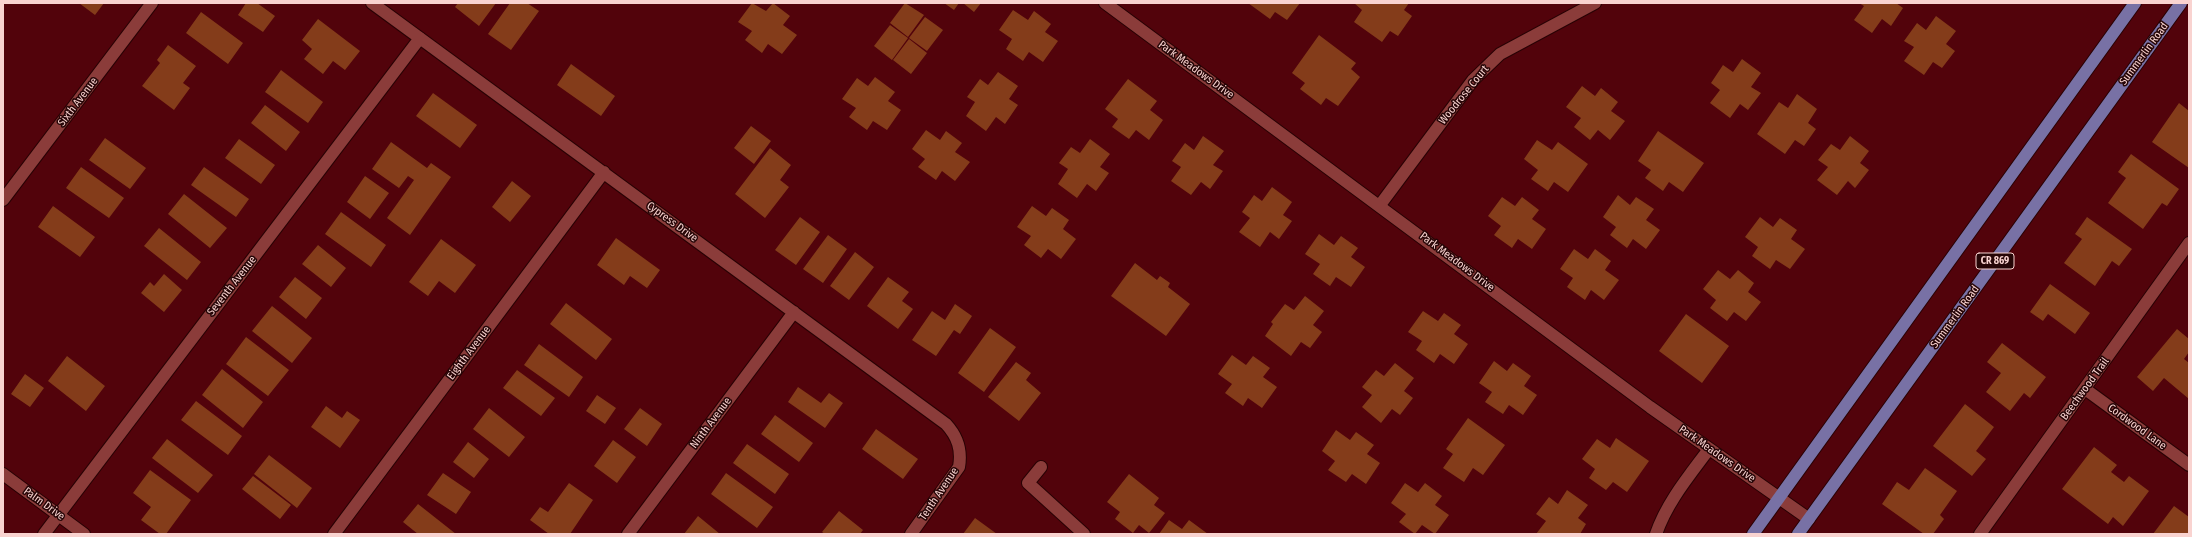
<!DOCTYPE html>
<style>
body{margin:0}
#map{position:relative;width:2192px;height:537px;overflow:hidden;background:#52030b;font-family:"Fira Sans Condensed",sans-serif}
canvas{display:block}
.frame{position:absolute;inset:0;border:4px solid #f9d3d0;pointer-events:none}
</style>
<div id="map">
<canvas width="2192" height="537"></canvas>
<div class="frame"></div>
</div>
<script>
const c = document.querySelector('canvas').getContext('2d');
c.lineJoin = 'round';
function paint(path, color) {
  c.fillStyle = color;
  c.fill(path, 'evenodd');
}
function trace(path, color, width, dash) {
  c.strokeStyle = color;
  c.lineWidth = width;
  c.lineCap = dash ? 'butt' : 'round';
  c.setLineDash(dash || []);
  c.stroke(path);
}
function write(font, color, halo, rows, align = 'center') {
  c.font = font + ' "Fira Sans Condensed",sans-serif';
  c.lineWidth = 3;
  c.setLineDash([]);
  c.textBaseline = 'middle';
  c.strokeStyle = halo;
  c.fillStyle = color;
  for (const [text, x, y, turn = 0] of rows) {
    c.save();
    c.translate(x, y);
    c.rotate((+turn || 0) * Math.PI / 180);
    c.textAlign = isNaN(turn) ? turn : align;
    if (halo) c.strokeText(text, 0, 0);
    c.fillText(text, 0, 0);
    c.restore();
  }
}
const building = new Path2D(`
 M79 3H104L95 15Z
 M246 3H257L275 16 263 32 238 15Z
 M458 3H496L479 26 455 7Z
 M510 3H527L539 11 511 50 488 34Z
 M752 3 766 11 773 3 790 16 783 25 797 35 782 54 768 44 762 53 745 40 752 31 738 22Z
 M905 3 924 15 908 37 890 23Z
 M944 3H959L954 10Z
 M963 3H981L974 12Z
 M1248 3H1300L1287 20 1275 12 1270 19Z
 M1354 3H1409L1404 10 1412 16 1398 36 1390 31 1382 42 1354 22 1362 10Z
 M1859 3H1896L1903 8 1891 26 1882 19 1872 33 1854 20 1864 6Z
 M1013 10 1028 20 1034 11 1051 24 1045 32 1058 41 1043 62 1029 52 1023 61 1006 49 1012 39 999 30Z
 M201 12 243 43 228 64 186 33Z
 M1936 16 1956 31 1946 44 1955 51 1942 68 1933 62 1924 75 1904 61 1914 47 1904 41 1917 23 1926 30Z
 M925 17 943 30 927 51 909 38Z
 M318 19 360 51 345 70 333 61 323 74 304 59 312 49 302 40Z
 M890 25 908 38 892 60 874 46Z
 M1319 35 1356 63 1351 69 1360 77 1338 106 1326 98 1321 105 1300 89 1305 83 1292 73Z
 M909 39 927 53 911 74 893 60Z
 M168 45 196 66 183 83 190 88 174 110 142 86 160 63 157 60Z
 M1742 59 1761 73 1751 87 1761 93 1748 110 1740 104 1730 118 1710 103 1720 90 1711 83 1723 65 1733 72Z
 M571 64 615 96 601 116 557 85Z
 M281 70 323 102 308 123 265 92Z
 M998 72 1018 86 1009 99 1018 105 1005 124 996 117 986 131 966 116 975 102 967 97 980 79 988 85Z
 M875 77 895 92 888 101 901 110 887 130 873 121 867 130 849 117 856 108 842 99 857 78 868 86Z
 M1128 79 1157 101 1150 110 1163 120 1149 140 1136 130 1129 139 1112 127 1118 119 1105 109Z
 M1582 86 1595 96 1601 88 1618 102 1611 111 1625 121 1610 140 1598 130 1590 140 1574 127 1581 118 1566 107Z
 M433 93 477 125 460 148 416 116Z
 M1797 94 1817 109 1808 123 1816 129 1804 146 1795 140 1785 154 1757 134 1779 102 1788 108Z
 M2179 103 2189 111V168L2152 142Z
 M265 105 300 132 286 151 251 123Z
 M751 126 771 141 754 164 734 148Z
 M926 130 940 140 946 131 962 143 955 152 970 162 955 181 942 171 936 180 918 167 925 159 912 149Z
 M1658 131 1704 163 1683 192 1669 182 1663 191 1645 178 1651 170 1638 161Z
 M1203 136 1224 151 1213 165 1223 171 1210 189 1201 182 1191 195 1171 181 1181 167 1172 161 1185 143 1194 150Z
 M1850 136 1869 151 1860 163 1869 170 1855 188 1848 181 1837 195 1817 180 1828 167 1818 160 1831 144 1840 150Z
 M105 138 146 168 130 189 89 160Z
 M239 139 275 165 261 184 225 158Z
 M1090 139 1110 154 1100 167 1109 173 1096 191 1087 184 1077 198 1058 184 1068 169 1059 163 1071 147 1080 153Z
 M1537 140 1552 150 1558 142 1588 164 1568 192 1554 182 1548 191 1531 179 1538 170 1524 159Z
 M391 142 427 168 431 163 451 177 410 235 387 218 414 180 408 176 399 188 372 169Z
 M770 148 791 165 780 180 789 187 765 218 735 194Z
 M2131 154 2179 189 2167 206 2162 203 2143 229 2108 203 2126 178 2118 172Z
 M81 167 124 198 109 218 66 188Z
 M204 167 249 199 236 217 191 185Z
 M365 176 389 193 370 219 347 202Z
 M512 181 531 196 510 222 492 207Z
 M1272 187 1292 202 1283 215 1292 221 1279 239 1270 232 1260 247 1239 232 1250 218 1242 212 1254 195 1262 201Z
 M184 194 227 228 210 248 168 214Z
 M1618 195 1630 205 1636 197 1654 209 1646 220 1660 230 1646 249 1633 239 1627 248 1610 235 1616 227 1603 217Z
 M1502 197 1515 206 1522 197 1539 210 1532 219 1546 229 1532 249 1518 239 1512 248 1494 235 1501 226 1488 216Z
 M53 206 95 237 80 257 38 227Z
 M1032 206 1046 216 1052 208 1069 220 1063 229 1076 239 1061 259 1048 249 1041 258 1024 245 1031 236 1017 227Z
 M341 212 386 245 371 267 325 234Z
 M800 217 820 232 796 265 775 250Z
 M1760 217 1773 227 1780 218 1797 230 1791 239 1805 249 1790 269 1776 260 1770 269 1752 256 1758 247 1745 237Z
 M2087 217 2132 249 2119 266 2112 261 2095 286 2064 263 2082 239 2075 234Z
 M159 228 201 262 187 280 144 246Z
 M1319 234 1334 245 1341 236 1358 248 1351 257 1365 267 1351 287 1336 277 1330 286 1313 274 1320 264 1305 254Z
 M828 235 847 249 823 283 803 269Z
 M616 238 660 270 647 288 630 276 624 285 597 265Z
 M441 239 476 265 455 293 439 281 428 296 409 282Z
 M318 245 346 268 331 287 302 264Z
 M1574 249 1588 259 1595 249 1611 261 1605 270 1619 280 1604 300 1591 290 1585 300 1567 287 1573 278 1560 269Z
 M855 252 874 267 849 300 830 286Z
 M1135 263 1157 280 1160 276 1170 283 1168 287 1190 304 1166 336 1111 296Z
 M1718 270 1730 279 1738 270 1754 283 1748 292 1761 302 1746 321 1734 312 1727 321 1710 308 1716 300 1703 289Z
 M164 274 182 290 164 312 141 293 150 282 154 286Z
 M295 277 322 298 306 319 279 297Z
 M888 277 909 292 902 301 913 309 898 329 867 306Z
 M2050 284 2090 313 2075 334 2048 314 2043 321 2030 312Z
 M1305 296 1324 311 1313 325 1322 332 1310 348 1301 342 1291 356 1265 336 1273 324 1271 322 1285 304 1294 310Z
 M566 303 612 339 596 360 550 324Z
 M955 304 972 316 960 334 954 330 936 356 912 340 932 311 945 320Z
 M272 306 312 338 292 363 252 331Z
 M1423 311 1438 321 1444 313 1461 325 1454 334 1468 344 1454 364 1440 354 1434 363 1416 350 1422 341 1408 332Z
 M1686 314 1729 346 1702 383 1659 351Z
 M990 328 1016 347 984 392 958 373Z
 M2177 329 2189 339V352L2184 359 2189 363V399L2164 378 2153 391 2137 377Z
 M246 337 289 370 268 396 226 364Z
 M2002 343 2046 377 2030 398 2024 393 2010 411 1986 392 2001 373 1987 362Z
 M539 344 583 377 569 397 524 365Z
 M1232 355 1246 365 1253 356 1270 368 1263 377 1277 387 1262 408 1248 398 1243 406 1225 393 1232 384 1218 374Z
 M67 356 105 386 86 411 48 381Z
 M1494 361 1507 371 1513 363 1531 376 1524 386 1537 395 1523 415 1509 405 1503 414 1485 402 1492 392 1479 383Z
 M1016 362 1031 373 1026 380 1041 393 1019 421 988 397Z
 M1395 363 1414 378 1404 391 1413 398 1400 415 1392 409 1381 423 1362 407 1372 395 1362 387 1376 370 1384 376Z
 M222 369 263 402 243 428 202 395Z
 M517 370 555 398 541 416 503 388Z
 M25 374 44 388 30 407 11 394Z
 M798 387 821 403 829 393 843 403 825 428 788 402Z
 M597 395 616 408 605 424 586 411Z
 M196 401 242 436 228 455 181 420Z
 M1965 404 1994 427 1976 451 1986 459 1972 476 1933 446Z
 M326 406 342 418 347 411 360 420 340 448 311 427Z
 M489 408 525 437 509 457 473 429Z
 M640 408 662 424 647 446 624 429Z
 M775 415 813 443 799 462 761 434Z
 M1468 418 1505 445 1483 475 1473 468 1464 482 1443 468 1453 454 1446 449Z
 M876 429 918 459 903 479 862 449Z
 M1336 430 1350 440 1356 432 1374 445 1367 454 1380 463 1366 484 1352 474 1346 482 1328 470 1335 461 1322 451Z
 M1616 438 1649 461 1627 492 1613 482 1606 490 1589 478 1595 469 1582 459 1597 439 1610 448Z
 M167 439 213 475 198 493 152 458Z
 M613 440 636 457 617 483 594 466Z
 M468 442 489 459 474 478 453 462Z
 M747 444 789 474 775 494 733 463Z
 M2094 447 2117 465 2111 472 2124 482 2129 476 2149 491 2123 526 2113 517 2108 524 2062 489Z
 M269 455 312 488 297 508 254 474Z
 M1925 468 1957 491 1940 515 1944 519 1933 534H1924L1882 504 1897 482 1909 490Z
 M150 470 191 500 166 534H160L141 520 151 507 133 493Z
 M443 473 471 492 456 514 427 495Z
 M726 473 773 507 757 528 711 494Z
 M1129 474 1159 498 1154 505 1165 513 1149 533 1139 525 1133 533 1115 519 1120 512 1107 502Z
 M253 476 291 505 280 519 242 489Z
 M569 483 593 500 570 534H549L530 520 540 507 548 512Z
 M1405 483 1418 492 1425 483 1442 496 1435 505 1449 515 1435 534 1422 525 1415 534 1399 522 1406 514 1391 503Z
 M1567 490 1588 505 1578 518 1586 524 1580 534H1536L1546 521 1536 514 1549 497 1558 504Z
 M418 504 456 534H418L403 522Z
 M2174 506 2189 517V534H2153Z
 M839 511 863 530 860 534H825L822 532Z
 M698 516 720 534H684Z
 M975 518 997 534H963Z
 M1169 520 1182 529 1189 520 1208 534H1159Z`);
const minor = new Path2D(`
 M372 3 946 424C958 437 962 450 959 467L911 534
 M3 200 152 3
 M1380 205 1473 80 1500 54 1595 3
 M2085 389 2189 465
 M1041 467 1028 483 1084 534
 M3 474 84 534
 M44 534 420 38
 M334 534 604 172
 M628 534 794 312
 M1656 534C1667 502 1689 476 1709 449
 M1980 534 2189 243`);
const tertiary = new Path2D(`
 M1105 3 1650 407 1809 519`);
const primary = new Path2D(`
 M1753 534 2135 3
 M1798 534 2181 3`);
const shields = [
 [1995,261,38]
];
const shieldNames = [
 ["CR 869",1995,261]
];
const streetNames = [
 ["Summerlin Road",2144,54,-54],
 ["Park Meadows Drive",1196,70,36],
 ["Woodrose Court",1464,95,-51],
 ["Sixth Avenue",78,102,-53],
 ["Cypress Drive",672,222,36],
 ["Park Meadows Drive",1457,262,37],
 ["Seventh Avenue",232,286,-52],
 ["Summerlin Road",1955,317,-54],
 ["Eighth Avenue",469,353,-53],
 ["Beechwood Trail",2085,389,-54],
 ["Ninth Avenue",711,423,-53],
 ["Cordwood Lane",2137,427,36],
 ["Park Meadows Drive",1717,454,35],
 ["Tenth Avenue",939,494,-56],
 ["Palm Drive",44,504,36]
];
paint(building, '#843c1a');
trace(minor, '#280204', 14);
trace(tertiary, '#280204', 14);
trace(primary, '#280204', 14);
trace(minor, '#8b3c3a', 12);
trace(tertiary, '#8b3c3a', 12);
trace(primary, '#7871a5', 12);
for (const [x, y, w] of shields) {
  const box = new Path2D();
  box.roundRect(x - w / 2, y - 8, w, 16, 3);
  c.fillStyle = '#250506';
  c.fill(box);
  trace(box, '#f9d3d0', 1);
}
write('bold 10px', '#f9d3d0', null, shieldNames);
write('11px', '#f9d3d0', '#250506', streetNames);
</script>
